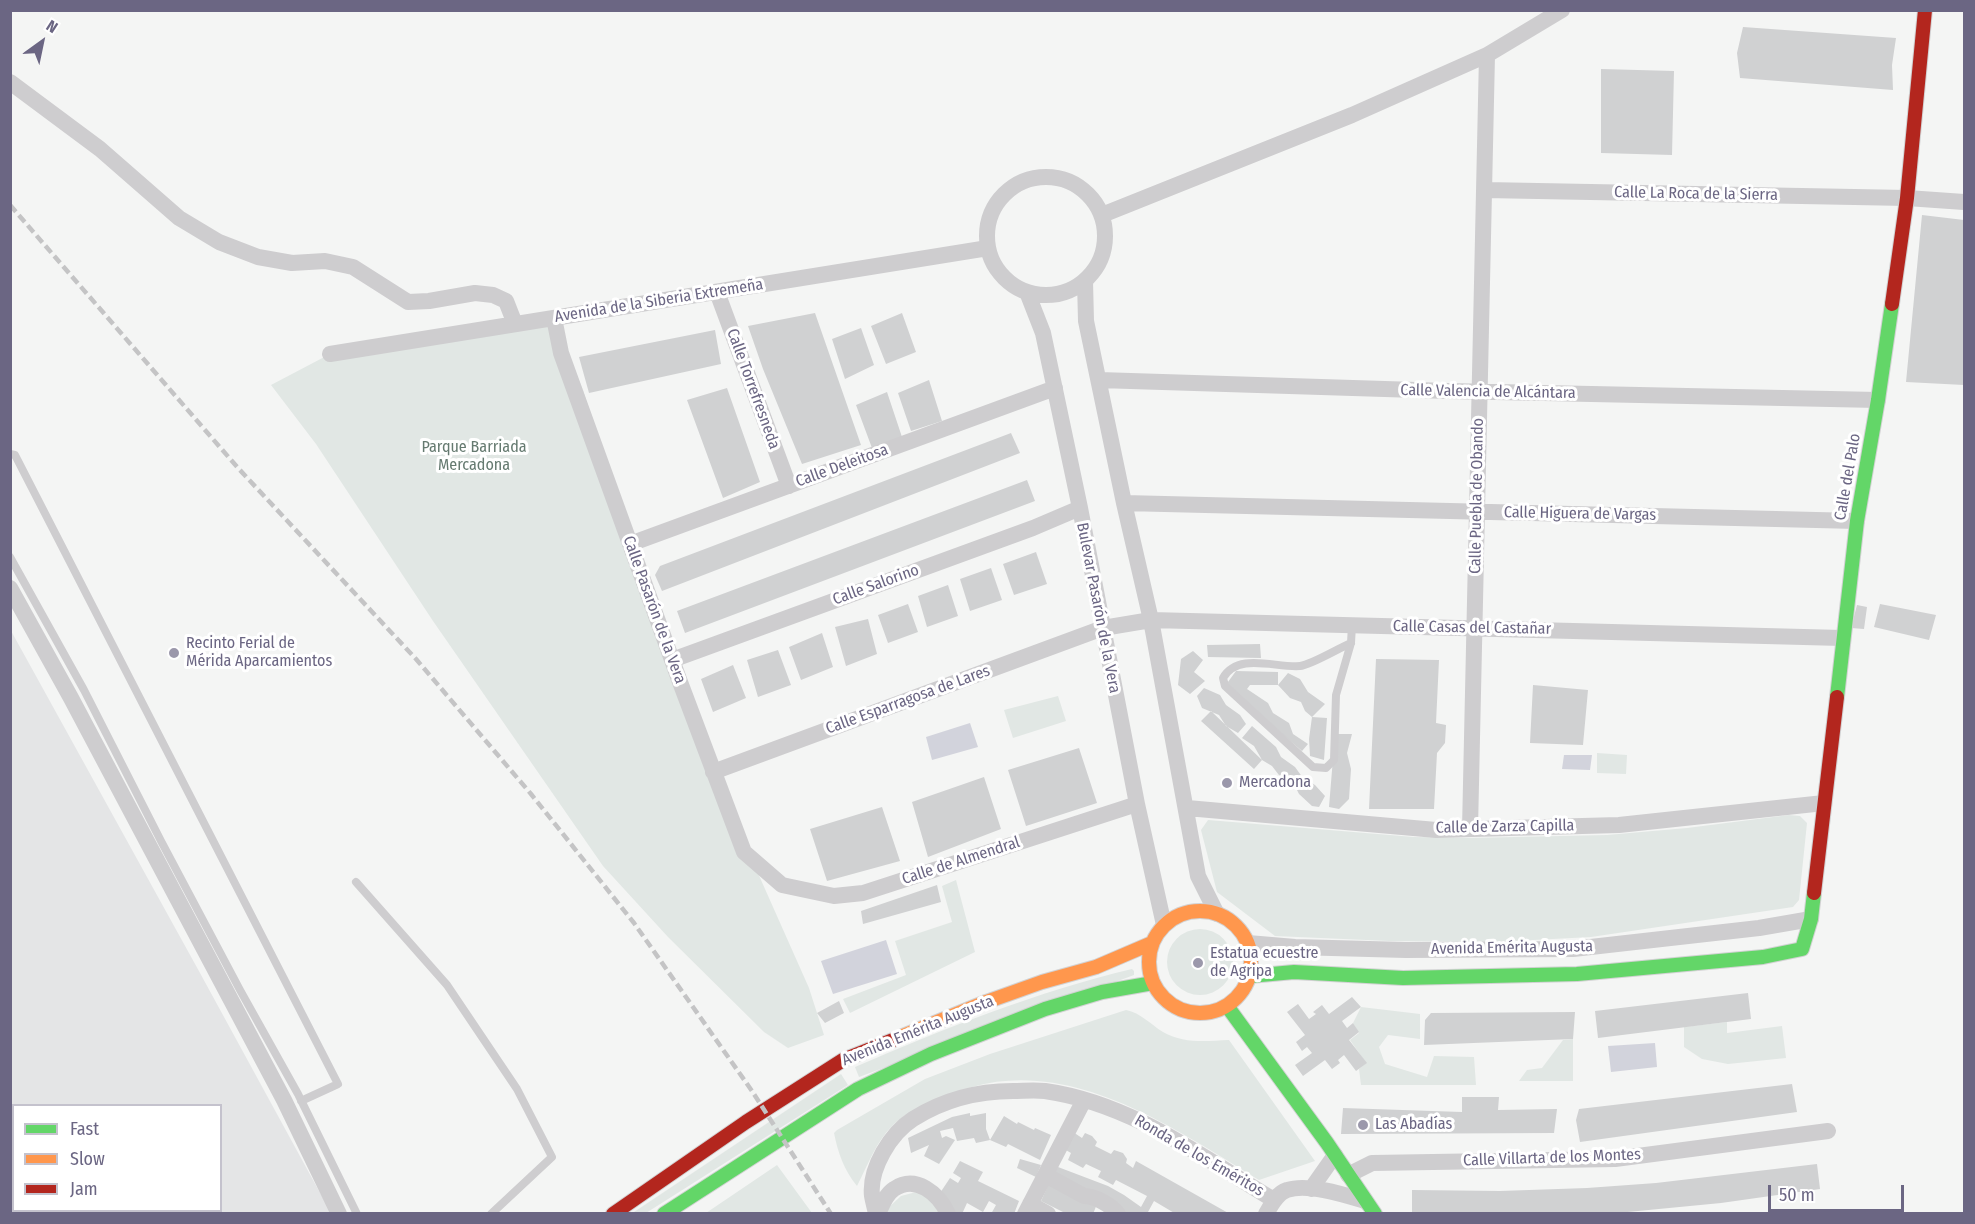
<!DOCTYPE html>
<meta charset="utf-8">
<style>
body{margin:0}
#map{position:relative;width:1975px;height:1224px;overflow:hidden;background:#f4f5f4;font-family:"Fira Sans Condensed",sans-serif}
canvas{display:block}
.frame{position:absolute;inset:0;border:12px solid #6b6683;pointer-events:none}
.legend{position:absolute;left:12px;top:1104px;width:210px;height:108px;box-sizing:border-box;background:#fff;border:2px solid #c4c2cd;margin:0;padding:8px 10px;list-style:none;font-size:18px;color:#6b6683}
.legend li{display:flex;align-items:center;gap:12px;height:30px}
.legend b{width:30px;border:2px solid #c4c2cd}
.north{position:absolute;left:12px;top:12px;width:60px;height:60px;-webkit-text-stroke:4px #fff;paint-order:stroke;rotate:33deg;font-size:16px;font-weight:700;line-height:24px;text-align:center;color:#6b6683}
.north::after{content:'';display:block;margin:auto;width:21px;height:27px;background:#6b6683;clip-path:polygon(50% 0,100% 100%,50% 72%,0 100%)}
.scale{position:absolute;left:1768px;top:1185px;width:136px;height:27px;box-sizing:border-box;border:3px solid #6b6683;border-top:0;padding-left:8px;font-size:18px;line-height:21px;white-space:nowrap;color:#6b6683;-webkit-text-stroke:4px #fff;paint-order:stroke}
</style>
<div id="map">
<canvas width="1975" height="1224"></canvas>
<div class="frame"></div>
<ul class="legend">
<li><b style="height:8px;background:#63d668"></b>Fast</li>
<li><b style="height:8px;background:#ff974d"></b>Slow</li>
<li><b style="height:8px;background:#b3261e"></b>Jam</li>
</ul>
<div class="north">N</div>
<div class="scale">50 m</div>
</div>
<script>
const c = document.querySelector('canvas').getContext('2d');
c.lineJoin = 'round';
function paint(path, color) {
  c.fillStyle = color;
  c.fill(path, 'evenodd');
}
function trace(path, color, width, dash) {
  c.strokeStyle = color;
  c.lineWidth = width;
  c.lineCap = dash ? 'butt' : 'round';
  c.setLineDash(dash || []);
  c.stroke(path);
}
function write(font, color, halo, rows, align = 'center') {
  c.font = font + ' "Fira Sans Condensed",sans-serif';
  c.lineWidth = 6;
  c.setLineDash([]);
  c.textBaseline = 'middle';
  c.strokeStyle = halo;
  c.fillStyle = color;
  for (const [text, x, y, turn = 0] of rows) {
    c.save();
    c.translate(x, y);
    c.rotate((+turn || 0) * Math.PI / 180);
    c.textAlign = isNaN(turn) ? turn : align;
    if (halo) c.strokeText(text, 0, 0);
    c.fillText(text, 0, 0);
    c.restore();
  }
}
const built = new Path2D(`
 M10 629 200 973 331 1213H11ZM14 1106H220V1210H14Z`);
const green = new Path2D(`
 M554 318 583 390 672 660 713 772 809 988 824 1035 788 1048 764 1032 668 937 603 866 433 621 316 444 271 385 330 354Z
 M1058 696 1066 721 1013 738 1004 710Z
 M1597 753 1627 755 1626 774 1597 773Z
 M1789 815 1800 816 1807 823 1799 900 1793 907 1591 937 1495 942 1389 941 1275 936 1217 892 1201 830 1208 820 1414 837 1469 838 1607 835 1687 828Z
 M956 880 975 952 850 1013 843 999 906 975 895 941 952 922 942 886Z
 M1167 962a33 33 0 1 1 66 0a33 33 0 1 1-66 0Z
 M1132 969 1134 971V975L859 1077 855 1067C943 1029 1039 991 1132 969Z
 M1361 1007 1420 1014V1039L1388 1035 1379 1047 1385 1064 1427 1077 1434 1056 1474 1057 1476 1085H1361L1359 1069 1366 1063 1350 1040 1359 1033 1353 1023Z
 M1126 1010C1141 1013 1150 1024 1163 1032 1184 1044 1206 1041 1229 1040L1315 1161 1259 1180C1176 1130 1075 1058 972 1087 963 1090 955 1094 947 1098 929 1105 908 1110 894 1124 876 1141 868 1165 857 1186 844 1170 838 1153 834 1133L837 1130 925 1079 990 1054Z
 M1727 1022V1033L1782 1026 1786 1058 1728 1064 1702 1059 1684 1047V1027Z
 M1573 1039V1081H1519L1527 1070 1542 1068 1563 1040Z
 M841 1074 848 1085 646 1213 631 1214Z
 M777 1165 812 1213H706Z
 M920 1191 943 1214H887L888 1208 901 1196Z`);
const water = new Path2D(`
 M970 723 978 747 932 760 926 737Z
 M1564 755H1592L1590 770 1562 769Z
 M886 940 897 974 833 994 821 961Z
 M1655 1043 1657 1067 1611 1072 1608 1046Z`);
const building = new Path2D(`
 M1743 27 1896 38 1892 65 1893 90 1740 78 1737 53Z
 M1601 69 1674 71 1672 155 1601 153Z
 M1922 215 1964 220V385L1906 382Z
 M815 313 861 445 802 464 763 369 748 326Z
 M902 313 916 352 886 364 871 326Z
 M861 328 874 365 845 379 832 339Z
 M715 330 721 364 589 393 579 357Z
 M929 380 942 421 911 431 898 393Z
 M727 388 760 482 723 498 687 400Z
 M887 392 902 437 872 448 856 405Z
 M1011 433 1020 453 662 591 655 575 660 566Z
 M1027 480 1035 501 685 633 677 611Z
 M1036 552 1047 584 1014 595 1003 564Z
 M991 568 1002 600 970 611 960 579Z
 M948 585 958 616 927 627 918 596Z
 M908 604 918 632 888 643 878 615Z
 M1880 604 1936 615 1929 640 1874 627Z
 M1857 605 1867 607 1864 629 1851 628Z
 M868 619 877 654 846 666 835 627Z
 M822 633 833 667 801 680 789 647Z
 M1260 644 1261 658 1208 657 1207 645Z
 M778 650 791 685 758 697 747 660Z
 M1193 651 1203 660 1194 672 1205 681 1190 694 1178 685 1181 659Z
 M1376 659 1439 660 1436 723 1446 725 1445 743 1437 753 1434 809H1369Z
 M733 665 746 698 713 712 701 679Z
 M1236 671 1278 672V685H1250L1247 689 1268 703 1273 713 1289 723 1293 734 1308 744 1302 751 1225 686Z
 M1288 673 1300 679 1308 692 1325 704 1312 717 1305 711 1301 702 1290 698 1278 685Z
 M1533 685 1588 690 1583 745 1530 743Z
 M1204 688 1220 695 1226 705 1240 715 1246 724 1238 733 1226 726 1219 715 1202 708 1197 696Z
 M1211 711 1262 760 1254 769 1201 721Z
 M1312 717 1327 718 1324 760 1310 756 1309 739Z
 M1252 726 1276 747 1281 757 1295 767 1303 778 1315 785 1325 796 1319 807 1312 806 1299 794 1294 784 1282 779 1272 766 1262 760 1254 746 1242 738Z
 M1335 734H1352L1347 753 1351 769 1349 799 1339 809 1329 807Z
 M1079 748 1097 803 1026 826 1008 770Z
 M984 777 1001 829 928 857 912 802Z
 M882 807 900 861 827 881 810 829Z
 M937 885 941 902 863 924 861 911Z
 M1748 993 1751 1019 1598 1038 1595 1011Z
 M1352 997 1361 1007 1342 1021 1347 1028 1353 1023 1359 1032 1349 1040 1367 1063 1356 1071 1344 1055 1338 1060 1340 1063 1332 1069 1325 1060 1303 1076 1295 1065 1312 1053 1307 1047 1302 1051 1296 1042 1305 1035 1287 1012 1298 1004 1309 1019 1316 1014 1313 1012 1322 1005 1329 1014Z
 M839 1001 844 1013 825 1023 817 1013Z
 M1575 1012 1573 1039 1424 1045 1425 1020 1431 1013Z
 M1792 1084 1797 1112 1580 1142 1576 1120 1579 1109Z
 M1462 1097H1499L1498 1110 1557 1109 1554 1133 1341 1134 1343 1108 1462 1112Z
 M970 1113V1116L986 1113V1129L990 1140 1004 1116 1017 1124 1018 1122 1034 1130 1035 1128 1051 1135 1040 1160 1008 1144 1006 1147 990 1140 976 1143 974 1138 957 1141 953 1128 940 1131 942 1138 946 1136 955 1140 939 1164 924 1156 929 1145 911 1153 908 1138 952 1117Z
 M1073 1132 1082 1138 1085 1133 1092 1136 1097 1142 1095 1146 1111 1154 1114 1150 1123 1153 1127 1159 1126 1163 1133 1168 1136 1161 1230 1214H1176L1154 1201 1148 1212 1151 1214H1118L1051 1178 1058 1167 1108 1186 1124 1195 1141 1207 1147 1196 1116 1180 1113 1185 1098 1177 1101 1171 1086 1164 1083 1168 1068 1160 1071 1153 1064 1149Z
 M1020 1159 1041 1165 1036 1177 1017 1168Z
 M960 1161 983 1172 978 1181 1019 1201 1014 1214H991L996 1205 989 1201 983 1212 967 1203 962 1214H951L940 1193 950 1178 958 1183 961 1178 953 1173Z
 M1817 1164 1820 1189 1721 1203 1607 1214H1412V1190L1500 1191 1587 1188 1656 1183Z
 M1050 1181 1097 1204 1093 1214H1062L1063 1212 1041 1201Z`);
const lane = new Path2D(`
 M10 454 15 455 338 1084 301 1101
 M10 557 84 690 161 841 240 990 298 1094 357 1214
 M1351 643C1339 648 1311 665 1300 666 1275 668 1238 652 1223 678L1225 686 1313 767 1326 768 1334 760 1336 695 1351 643 1352 625
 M356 882 447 985 517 1089 552 1157 491 1214`);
const street = new Path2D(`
 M10 82 100 149 179 218 219 242 258 257 292 263 325 261 353 267 408 302 429 301 475 293 493 295 506 301 515 324
 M987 236a59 59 0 1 1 118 0a59 59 0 1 1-118 0Z
 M1485 190 1907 198 1964 202
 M1102 215 1352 115 1487 55 1562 10
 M1085 281 1086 321 1124 503 1151 620 1198 876 1217 914
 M717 292 789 486
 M1027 292 1043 333 1080 508 1137 804 1164 925
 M554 318 561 353 680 682 744 852 782 885 834 896 863 893 1137 804
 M330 354 988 248
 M1099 380 1448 391 1878 400
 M1124 503 1857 521
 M630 544 1055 388
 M10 588 71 698 284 1100 339 1214
 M672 660 1033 528 1080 508
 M713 772 1103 628 1151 620 1842 638
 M1187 808 1436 830 1619 825 1824 803
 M1470 829 1487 55
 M1248 943 1295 947 1406 950 1573 949 1759 928 1811 919
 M1348 1175 1372 1163 1615 1159 1828 1131
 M1051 1178 1084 1196C1095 1196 1111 1205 1118 1214
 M1311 1189 1335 1155
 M1030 1204 1048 1214
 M876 1214C875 1208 873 1202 872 1196 869 1168 891 1133 913 1119 943 1100 978 1091 1013 1091 1023 1091 1034 1090 1045 1091 1130 1103 1201 1156 1274 1200
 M878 1214C882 1205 886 1194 894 1189 916 1174 939 1194 948 1214
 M1025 1214 1084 1100
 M1266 1214C1271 1205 1277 1193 1287 1190 1308 1183 1345 1195 1365 1201`);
const fast = new Path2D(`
 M1837 697 1857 521 1878 400 1892 304
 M1250 976 1294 972 1403 978 1577 974 1763 957 1802 949 1811 919 1814 893
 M1227 1006 1327 1143 1375 1214
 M664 1214 858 1089 931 1054 1045 1009 1102 992 1153 983`);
const slow = new Path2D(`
 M1149 962a51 51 0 1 1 102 0a51 51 0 1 1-102 0Z
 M898 1038 986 1002 1042 982 1096 967 1152 943`);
const jam = new Path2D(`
 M1892 304 1907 198 1925 10
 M1814 893 1837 697
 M613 1214 746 1122 843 1060 898 1038`);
const rail = new Path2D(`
 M10 205 238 468 416 659 531 794 634 923 752 1091 831 1214`);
const markers = [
 [174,653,6,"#9b98ab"],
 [1227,783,6,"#9b98ab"],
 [1198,963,6,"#9b98ab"],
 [1363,1125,6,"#9b98ab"]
];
const streetNames = [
 ["Calle La Roca de la Sierra",1696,194,1],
 ["Avenida de la Siberia Extremeña",659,301,-9],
 ["Calle Torrefresneda",753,389,70],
 ["Calle Valencia de Alcántara",1488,392,1],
 ["Calle Deleitosa",842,466,-20],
 ["Calle del Palo",1848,477,-80],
 ["Calle Puebla de Obando",1477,496,-89],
 ["Calle Higuera de Vargas",1580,514,1],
 ["Calle Salorino",876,585,-20],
 ["Bulevar Pasarón de la Vera",1098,608,79],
 ["Calle Pasarón de la Vera",654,610,70],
 ["Calle Casas del Castañar",1472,628,1],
 ["Calle Esparragosa de Lares",908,700,-20],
 ["Calle de Zarza Capilla",1505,827,-1],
 ["Calle de Almendral",961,861,-18],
 ["Avenida Emérita Augusta",1512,948,-1],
 ["Avenida Emérita Augusta",918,1031,-22],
 ["Ronda de los Eméritos",1199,1156,30],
 ["Calle Villarta de los Montes",1552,1158,-2]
];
const parkNames = [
 ["Parque Barriada",474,448],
 ["Mercadona",474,466]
];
const poiNames = [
 ["Recinto Ferial de",186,644],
 ["Mérida Aparcamientos",186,662],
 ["Mercadona",1239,783],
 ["Estatua ecuestre",1210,954],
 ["de Agripa",1210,972],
 ["Las Abadías",1375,1125]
];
paint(built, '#e4e5e6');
paint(green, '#e1e7e4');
paint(water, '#d2d3dc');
paint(building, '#d0d1d2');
trace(fast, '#d2d2d3', 16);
trace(slow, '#d2d2d3', 16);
trace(jam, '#d2d2d3', 16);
trace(lane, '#cecdcf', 8);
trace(street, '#cecdcf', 16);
trace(fast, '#63d668', 14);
trace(slow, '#ff974d', 14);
trace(jam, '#b3261e', 14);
trace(rail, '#c4c4c5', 4.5, [9, 4.5]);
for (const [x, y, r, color] of markers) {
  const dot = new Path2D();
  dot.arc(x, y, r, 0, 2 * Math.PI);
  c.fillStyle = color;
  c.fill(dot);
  trace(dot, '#fff', 2);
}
write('16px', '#6b6683', '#fff', streetNames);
write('16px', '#657a70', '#fff', parkNames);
write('16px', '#6b6683', '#fff', poiNames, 'left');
</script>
